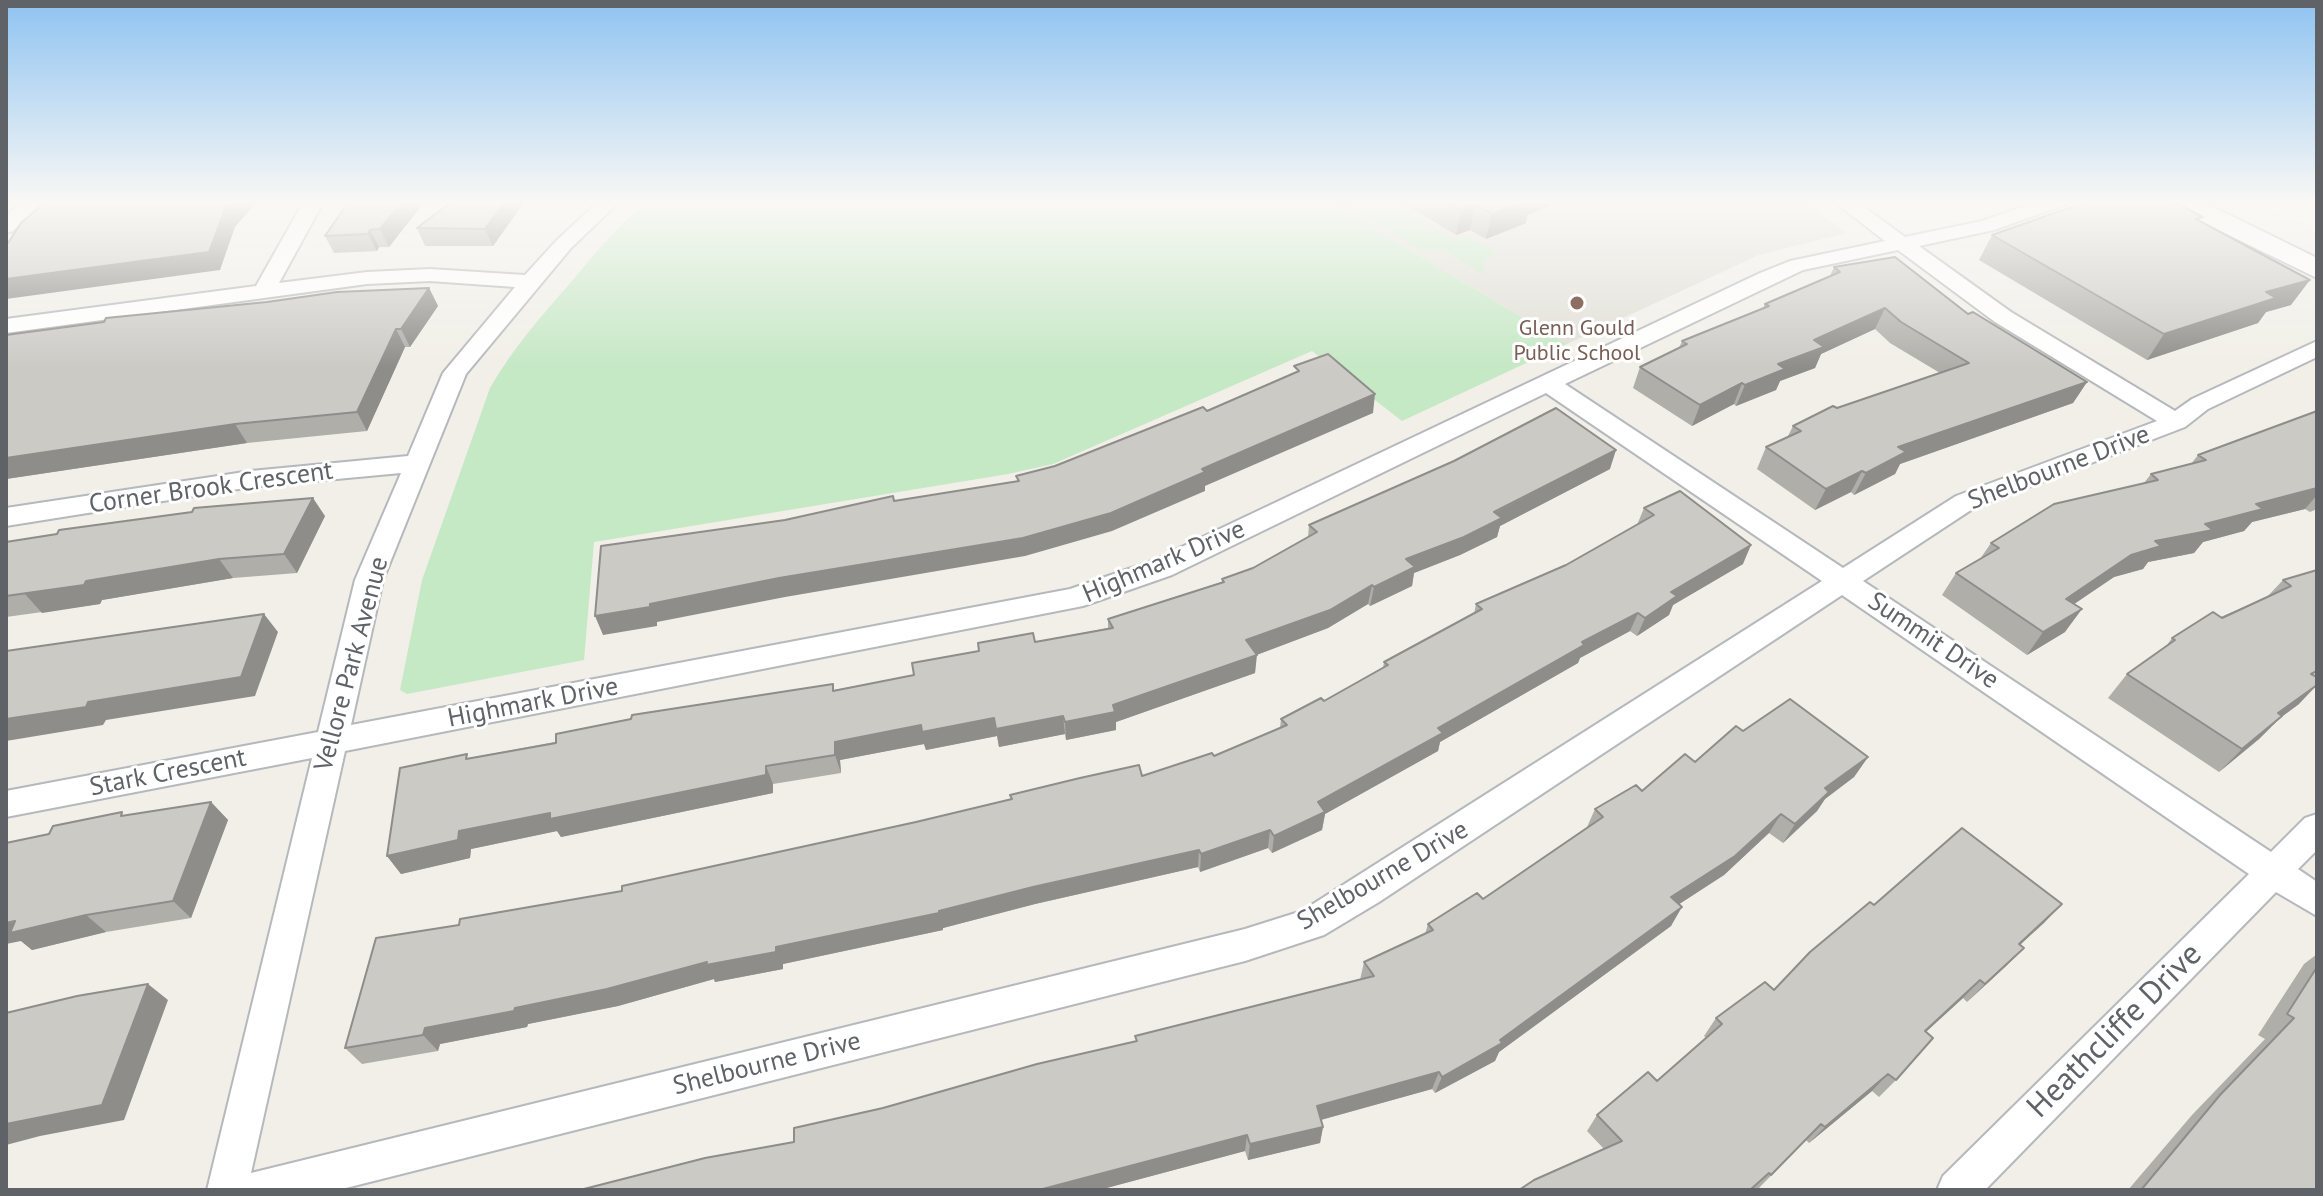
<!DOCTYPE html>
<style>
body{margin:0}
#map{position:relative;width:2323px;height:1196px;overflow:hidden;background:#f1efe8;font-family:"PT Sans",sans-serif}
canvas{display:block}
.frame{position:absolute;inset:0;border:8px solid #5f6368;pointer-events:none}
</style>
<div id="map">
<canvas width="2323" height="1196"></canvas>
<div class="frame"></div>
</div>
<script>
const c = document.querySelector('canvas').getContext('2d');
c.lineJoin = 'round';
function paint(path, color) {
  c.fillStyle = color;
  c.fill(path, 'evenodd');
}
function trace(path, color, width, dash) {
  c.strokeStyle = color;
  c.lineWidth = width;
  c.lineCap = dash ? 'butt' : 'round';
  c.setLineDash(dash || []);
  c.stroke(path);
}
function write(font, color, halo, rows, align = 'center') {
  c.font = font + ' "PT Sans",sans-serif';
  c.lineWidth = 6;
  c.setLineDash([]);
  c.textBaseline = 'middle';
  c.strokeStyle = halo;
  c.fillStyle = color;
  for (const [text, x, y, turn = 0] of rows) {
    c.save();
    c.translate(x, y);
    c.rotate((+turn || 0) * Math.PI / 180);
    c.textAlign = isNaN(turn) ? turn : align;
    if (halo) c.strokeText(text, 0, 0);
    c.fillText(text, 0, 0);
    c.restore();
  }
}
const commercial = new Path2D(`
 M2259 201H2317V229Z`);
const education = new Path2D(`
 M1327 201H1804L1847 233 1759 255 1567 344Z`);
const green = new Path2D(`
 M648 201H1327L1567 344 1402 421 1312 351 1053 464 1008 474 594 542 584 660 407 694 400 690 422 580 490 388C513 348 542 315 572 281 596 252 619 224 648 201Z
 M1341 201H1388L1456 240 1469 236 1496 252 1484 262 1483 274 1447 252 1418 249Z`);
const street = new Path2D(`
 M22 201H43L13 231 6 233V216Z
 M304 201H324L279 283 367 272 430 269 525 275 557 240 599 201H620L571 248 466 374 383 580 351 725 1070 589 1152 561 1760 273 1790 261 1885 241 1833 201H1856L1905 237 1982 221 2039 201H2067L2064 205 1994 230 1919 246 2011 312 2175 411 2192 399 2317 341V357L2208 409 2185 427 1974 508 1863 581 2271 852 2305 818 2317 814V850L2298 869 2317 882V916L2276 892 1985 1190H1937L1943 1176 2249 874 1842 595 1379 902 1324 935 1245 961 338 1190H207L312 758 6 817V791L318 732 355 580 401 473 251 487 6 526V508L251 471 408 456 443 373 515 287 430 281 367 284 6 333V319L256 286ZM1898 250 1995 322 2157 421 1956 496 1843 568 1565 384 1803 270ZM1546 393 1822 581 1302 911 1245 929 251 1173 345 751 1083 606 1172 575Z`);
const secondary = new Path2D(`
 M2167 201H2201L2317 258V278L2171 207Z`);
const wall = new Path2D(`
 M425 201 389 247H379L377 251 334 253 325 236Z
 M525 201 493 246H425L417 228Z
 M1400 201H1562L1527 215 1526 223 1486 239 1470 230 1456 235Z
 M2200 221 2291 305 2266 312 2258 323 2147 360 1979 260 1992 235Z
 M1834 267 1968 314 2087 382 2073 403 1900 464 1895 474 1854 495 1851 492 1815 510 1757 469 1766 447 1787 438 1793 426 1837 408 1940 373 1890 343 1875 329 1821 354 1815 368 1780 381 1776 390 1736 406 1734 404 1692 426 1633 388 1640 367 1679 348 1682 341 1763 308 1765 304 1830 276Z
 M429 288 438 306 410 347H405L367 431 247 443 6 479Z
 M2317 411V509L2310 512 2305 509 2252 522 2244 531 2203 542 2194 553 2148 562 2143 569 2114 577 2074 604 2065 632 2027 655 1942 595 1956 573 1980 559 1991 543 2144 483 2151 474 2191 464 2198 455Z
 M1610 469 1500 526 1497 537 1460 555 1414 573 1412 586 1370 606 1368 604 1328 628 1256 655 1255 673 1116 722V730L1066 740 1065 734 999 747 997 736 926 750 924 744 840 760 841 773 773 784V793L561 837 557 831 471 849 470 858 401 874 387 856 469 758 914 675 1035 642 1108 628V619L1222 582V579L1253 568 1308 537 1309 525Z
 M1644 508 1743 564 1673 605 1669 615 1637 636 1630 631 1580 658 1578 663 1440 742 1438 751 1325 814 1322 830 1272 853 1268 848 1200 872 1198 867 1035 904 943 928V930L783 964V969L715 982 714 979 618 1006 528 1024 527 1027 440 1044 438 1051 362 1064 345 1048 459 925 622 891 1142 776 1214 756 1280 728 1281 719 1324 701 1383 668 1384 662 1474 614 1476 604 1566 565 1637 525Z
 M325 516 297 573 233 578 102 600 100 604 6 617V542Z
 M2317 571 2299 704 2280 718 2259 739 2219 772 2108 698 2127 674 2164 649 2172 638 2267 597 2283 580Z
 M1743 731 1868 757 1854 777 1825 799 1817 811 1783 843 1769 833 1724 875 1679 904 1671 926 1499 1052 1495 1061 1435 1093 1432 1089 1321 1120 1323 1127 1320 1143 1248 1160 1245 1151 1099 1190H580L794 1142 883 1108 1136 1042 1135 1036 1360 980 1364 962 1425 934 1428 924 1483 899 1587 827 1595 809 1642 791 1695 762Z
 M211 802 228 820 191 918 106 932 32 950 21 941 49 834 126 815Z
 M2062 904 2020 945 2006 966 1967 1002 1963 998 1926 1032 1896 1080 1879 1097 1872 1091 1809 1143 1806 1140 1757 1190 1604 1149 1587 1131 1597 1115 1657 1081 1706 1038 1704 1036 1716 1018 1774 990 1874 905Z
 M2317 954V1190H2128L2192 1115 2265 1039 2258 1035 2304 964Z`);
const shadedWall = new Path2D(`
 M232 201H258L235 227 220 270 6 299V279L225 209Z
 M403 201H425L389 247 380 229Z
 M505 201H525L493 246 485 229Z
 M1522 201H1562L1527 215 1526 223 1486 239 1492 214Z
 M1899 201H1915L1898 204Z
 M1475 204 1470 230 1456 235 1461 210Z
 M370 230 379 247 377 251 368 234Z
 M2310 280 2291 305 2266 312 2258 323 2147 360 2164 334 2266 292Z
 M429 288 438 306 410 347 401 329Z
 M1885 308 1875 329 1821 354 1815 368 1780 381 1776 390 1736 406 1745 385 1814 340Z
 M396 329 405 347 367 431 357 412Z
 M2087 382 2073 403 1900 464 1895 474 1854 495 1866 473 1898 447Z
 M1742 383 1734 404 1692 426 1700 405Z
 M1375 394 1373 413 1205 486V491L1112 531 1025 556 785 597 657 622V626L603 635 595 616 650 604 1202 469Z
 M235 424 247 443 6 479V458Z
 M1616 450 1610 469 1500 526 1497 537 1460 555 1414 573 1412 586 1370 606 1374 587 1406 559Z
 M1862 471 1851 492 1815 510 1826 489Z
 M2317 488V495L2305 509 2252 522 2244 531 2203 542 2194 553 2148 562 2143 569 2114 577 2049 621 2066 599 2131 555 2155 541 2205 524 2256 504Z
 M313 498 325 516 297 573 284 554Z
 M1751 545 1743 564 1673 605 1669 615 1637 636 1645 618 1671 592Z
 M219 559 233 578 102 600 100 604 42 613 25 594 86 581Z
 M1372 585 1368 604 1328 628 1246 659 1257 655 1255 673 1116 722V730L1066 740 1065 722 1113 705 1246 640Z
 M2082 609 2065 632 2027 655 2043 632Z
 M1638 613 1630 631 1580 658 1578 663 1440 742 1438 751 1325 814 1322 830 1272 853 1274 836 1318 802 1438 728 1582 642Z
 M264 614 278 632 255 696 106 720 103 725 6 741V719L88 702Z
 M2317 685 2299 704 2280 718 2259 739 2219 772 2278 713Z
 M1063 716 1065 734 999 747 996 729Z
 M994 718 997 736 926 750 924 744 840 760 841 773 835 755V742L921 725Z
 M1868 757 1854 777 1825 799 1817 811 1783 843 1795 824 1825 788Z
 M766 766 773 784V793L561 837 557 831 471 849 470 858 401 874 387 856 459 831Z
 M211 802 228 820 191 918 173 901Z
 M1781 814 1769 833 1724 875 1661 916 1671 897Z
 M1270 830 1268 848 1200 872 1201 854Z
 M1199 850 1198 867 1035 904 943 928V930L783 964V969L715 982 714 979 618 1006 528 1024 527 1027 440 1044 438 1051 423 1035 425 1028 707 962 939 911 1033 887Z
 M2062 904 2044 923 2001 962 2019 944Z
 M1682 907 1671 926 1499 1052 1495 1061 1435 1093 1442 1077 1500 1040Z
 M86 915 106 932 32 950 21 941 6 944V923Z
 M2024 948 2006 966 1967 1002 1985 984Z
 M1980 980 1963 998 1908 1048 1925 1031Z
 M148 984 168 1000 124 1120 40 1136 6 1145V1124Z
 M1439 1072 1432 1089 1313 1122 1317 1106Z
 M1888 1074 1872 1091 1809 1143 1825 1127Z
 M1323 1127 1320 1143 1248 1160 1250 1144Z
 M1247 1135 1245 1151 1099 1190H1039Z`);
const building = new Path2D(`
 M47 201H232L225 209 209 252 6 279V246L21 223Z
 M349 201H403L380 229 370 230 368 234 325 236Z
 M452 201H505L485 229 417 228Z
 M1446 201H1524L1492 214 1475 204 1461 210Z
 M2093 201H2172L2203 217 2196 219 2310 280 2266 292 2276 298 2164 334 1992 235 2063 210Z
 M1895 257 1968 314 1973 312 2087 382 1898 447 1906 452 1866 473 1862 471 1826 489 1766 447 1801 431 1793 426 1833 406 1837 408 1969 363 1901 322 1885 308 1814 340 1824 347 1778 364 1785 369 1745 385 1742 383 1700 405 1640 367 1687 344 1682 341 1769 306 1765 304 1840 272 1834 267Z
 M429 288 401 329H396L357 412 235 424 6 458V335L104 322 106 318 267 302 337 292Z
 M1328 354 1375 394 1202 469 1205 472 1111 513 1023 538 779 578 650 604V607L595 616 601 546 785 520 893 496 894 501 1019 481 1016 476 1055 466 1203 407 1207 411 1299 371 1294 366Z
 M1556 408 1616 450 1494 512 1502 518 1464 537 1406 559 1415 567 1374 587 1372 585 1330 610 1246 640 1257 655 1113 705 1115 712 1065 722 1063 716 996 729 994 718 922 732 921 725 835 742V755L766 766V775L550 819V813L459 831 458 840 387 856 400 768 467 754 466 759 556 743V734L631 719 632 715 833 684V691L914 675 912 663 979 651 978 643 1033 633 1035 642 1113 628 1108 619 1224 582 1222 579 1253 568 1317 532 1309 525 1454 461Z
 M2317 411V488L2256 504 2263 509 2205 524 2213 530 2155 541 2161 546 2131 555 2066 599 2082 609 2043 632 1956 573 1999 548 1991 543 2054 504 2158 480 2151 474 2206 460 2198 455Z
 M1680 491 1751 545 1671 592 1677 596 1645 618 1638 613 1582 642 1584 645 1438 728 1443 733 1318 802 1325 812 1274 836 1270 830 1201 854 1199 850 1033 887 939 911V913L776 947V952L706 965 707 962 607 989 515 1008 514 1011 425 1028 423 1035 345 1048 376 938 459 925 460 919 622 891V886L916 822 1012 799 1010 795 1080 778 1139 765 1142 776 1212 753 1214 756 1287 725 1281 719 1321 698 1324 701 1388 665 1384 662 1482 609 1476 604 1566 565 1603 544 1654 515 1644 508Z
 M313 498 284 554 219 559 86 581 84 585 6 596V542L57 534 59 530 192 512 194 508Z
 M2317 570V671L2311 674 2317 677V685L2278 713 2282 716 2242 749 2127 674 2175 640 2172 638 2213 612 2222 618 2291 586 2283 580Z
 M264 614 241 677 88 702 86 707 6 719V651Z
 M1790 699 1868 757 1825 788 1829 792 1795 824 1781 814 1735 856 1671 897 1682 907 1500 1040 1502 1043 1442 1077 1439 1072 1317 1106 1323 1127 1250 1144 1247 1135 1039 1190H580L705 1158 794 1142V1128L883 1108 1037 1064 1137 1041 1135 1036 1374 976 1364 962 1433 930 1428 924 1477 893 1483 899 1603 817 1595 809 1636 785 1642 791 1685 754 1695 762 1736 726 1743 731Z
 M211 802 173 901 86 915 10 933 15 921 6 923V843L49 834 53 826 122 812 121 816Z
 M1962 828 2062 904 2019 944 2024 948 1985 984 1980 980 1925 1031 1933 1038 1896 1080 1888 1074 1825 1127 1821 1124 1771 1175 1769 1173 1750 1190H1519L1534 1180 1622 1141 1597 1115 1648 1072 1657 1081 1722 1024 1716 1018 1765 982 1774 990 1810 952 1870 902 1874 905Z
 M2317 967V1190H2141L2220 1095 2294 1018 2287 1014Z
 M148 984 102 1105 6 1124V1013L77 996Z`);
const markers = [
 [1577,303,8,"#8d6e63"]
];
const farEducationnames = [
 ["Glenn Gould",1577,329],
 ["Public School",1577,354]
];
const streetNames = [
 ["Shelbourne Drive",2059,468,-21],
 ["Corner Brook Crescent",211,488,-8],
 ["Highmark Drive",1164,562,-23],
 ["Summit Drive",1933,641,34],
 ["Vellore Park Avenue",352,664,-75],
 ["Highmark Drive",533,703,-11],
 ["Stark Crescent",168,773,-11],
 ["Shelbourne Drive",1383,876,-30],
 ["Shelbourne Drive",767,1064,-14]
];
const nearStreetnames = [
 ["Heathcliffe Drive",2115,1031,-45]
];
paint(commercial, '#fef7e0');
paint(education, '#e1ded6');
paint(green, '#c5e8c5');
trace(street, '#b5b8bc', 4);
trace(secondary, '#b6babf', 4);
paint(street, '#fff');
paint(secondary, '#fff');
paint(wall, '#afaea9');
paint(shadedWall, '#8f8d8a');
paint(building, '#cccac5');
trace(building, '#8f8d8a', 2);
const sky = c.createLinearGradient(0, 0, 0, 368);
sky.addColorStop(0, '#8fc3f1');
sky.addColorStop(0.55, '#f9f8f5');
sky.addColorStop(1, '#f9f8f500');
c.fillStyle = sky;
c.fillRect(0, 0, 2323, 368);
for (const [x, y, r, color] of markers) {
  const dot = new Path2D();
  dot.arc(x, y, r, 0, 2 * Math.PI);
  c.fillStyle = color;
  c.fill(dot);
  trace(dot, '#fff', 3);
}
write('22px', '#785e54', '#fff', farEducationnames);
write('26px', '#5f6368', '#fff', streetNames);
write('32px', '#5f6368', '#fff', nearStreetnames);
</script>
